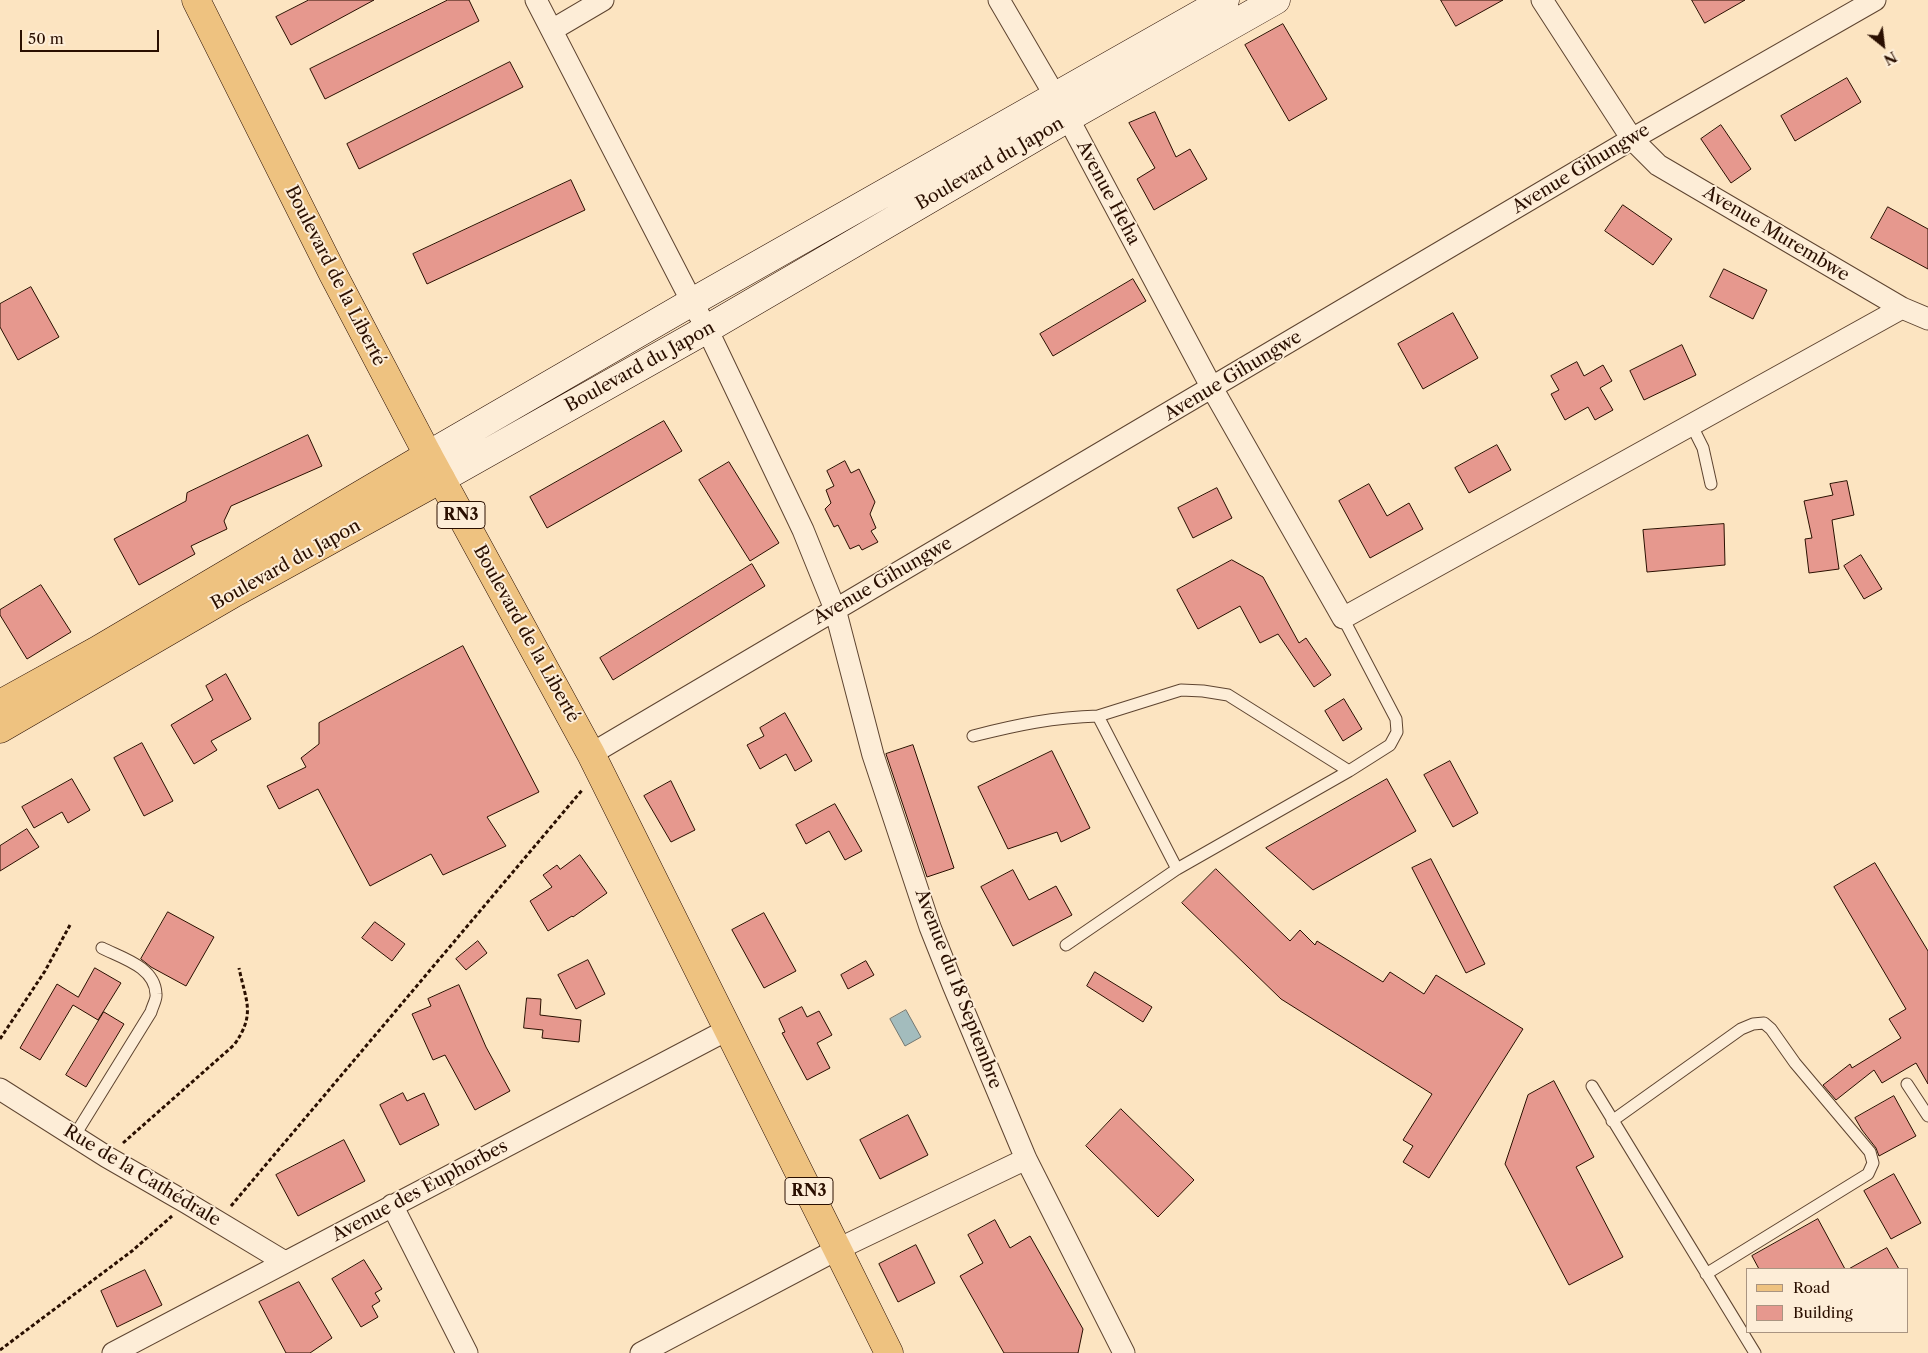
<!DOCTYPE html>
<meta charset="utf-8">
<style>
body{margin:0}
#map{position:relative;width:1928px;height:1353px;overflow:hidden;background:#fce4c1;font-family:"Libre Caslon Text",serif}
canvas{display:block}
.legend{position:absolute;left:1746px;top:1268px;width:162px;height:65px;box-sizing:border-box;background:#fdedd7;border:1px solid #a99481;margin:0;padding:6px 9px;list-style:none;font-size:15px;color:#2a0f00}
.legend li{display:flex;align-items:center;gap:10px;height:25px}
.legend b{width:25px;border:1px solid #a99481}
.north{position:absolute;left:1858px;top:20px;width:50px;height:50px;-webkit-text-stroke:4px #fdedd7;paint-order:stroke;rotate:151deg;font-size:14px;font-weight:700;line-height:20px;text-align:center;color:#2a0f00}
.north::after{content:'';display:block;margin:auto;width:18px;height:22px;background:#2a0f00;clip-path:polygon(50% 0,100% 100%,50% 72%,0 100%)}
.scale{position:absolute;left:20px;top:30px;width:139px;height:22px;box-sizing:border-box;border:2px solid #2a0f00;border-top:0;padding-left:6px;font-size:15px;line-height:18px;white-space:nowrap;color:#2a0f00;-webkit-text-stroke:4px #fdedd7;paint-order:stroke}
</style>
<div id="map">
<canvas width="1928" height="1353"></canvas>
<ul class="legend">
<li><b style="height:6px;background:#eec280"></b>Road</li>
<li><b style="height:14px;background:#e6988e"></b>Building</li>
</ul>
<div class="north">N</div>
<div class="scale">50 m</div>
</div>
<script>
const c = document.querySelector('canvas').getContext('2d');
c.lineJoin = 'round';
function paint(path, color) {
  c.fillStyle = color;
  c.fill(path, 'evenodd');
}
function trace(path, color, width, dash) {
  c.strokeStyle = color;
  c.lineWidth = width;
  c.lineCap = dash ? 'butt' : 'round';
  c.setLineDash(dash || []);
  c.stroke(path);
}
function write(font, color, halo, rows, align = 'center') {
  c.font = font + ' "Libre Caslon Text",serif';
  c.lineWidth = 4;
  c.setLineDash([]);
  c.textBaseline = 'middle';
  c.strokeStyle = halo;
  c.fillStyle = color;
  for (const [text, x, y, turn = 0] of rows) {
    c.save();
    c.translate(x, y);
    c.rotate((+turn || 0) * Math.PI / 180);
    c.textAlign = isNaN(turn) ? turn : align;
    if (halo) c.strokeText(text, 0, 0);
    c.fillText(text, 0, 0);
    c.restore();
  }
}
const water = new Path2D(`
 M906 1010 921 1037 905 1046 890 1019Z`);
const building = new Path2D(`
 M309 0H374L291 45 276 17Z
 M448 0H469L479 21 325 99 310 69Z
 M1441 0H1503L1456 26Z
 M1692 0H1745L1705 23Z
 M1283 24 1327 99 1289 121 1245 45Z
 M510 62 523 87 359 169 347 144Z
 M1847 78 1861 102 1795 141 1781 116Z
 M1155 112 1176 157 1190 149 1207 179 1154 210 1137 179 1155 168 1129 123Z
 M1721 125 1751 169 1731 183 1701 139Z
 M571 180 585 210 427 284 413 254Z
 M1623 205 1672 239 1653 265 1605 231Z
 M1888 207 1928 229V269L1871 238Z
 M1724 269 1767 290 1753 319 1710 297Z
 M1133 279 1146 301 1053 356 1040 334Z
 M31 287 59 337 18 360 0 327V304Z
 M1453 313 1478 358 1423 389 1398 344Z
 M1682 345 1696 375 1644 400 1630 371Z
 M1577 362 1584 376 1603 365 1612 381 1600 388 1613 410 1595 420 1588 407 1565 420 1551 394 1559 390 1551 376Z
 M664 421 682 451 547 528 530 497Z
 M308 435 322 466 231 506 224 521 227 529 191 546 195 554 139 585 114 539 186 501 187 493Z
 M1497 445 1511 470 1469 493 1455 468Z
 M845 461 851 473 859 469 875 502 870 514 876 528 871 531 878 542 862 550 859 545 850 549 838 525 834 527 825 509 831 503 826 490 834 486 827 471Z
 M729 462 779 543 750 561 699 480Z
 M1847 481 1854 515 1832 520 1839 569 1809 573 1805 539 1812 538 1804 501 1833 495 1830 484Z
 M1369 484 1387 516 1409 503 1423 529 1370 558 1339 501Z
 M1217 488 1232 518 1193 538 1178 508Z
 M1724 524 1725 565 1647 572 1643 530Z
 M1861 555 1882 589 1864 599 1844 566Z
 M1232 560 1263 577 1299 643 1306 638 1331 675 1314 687 1278 634 1260 643 1240 606 1198 629 1177 590Z
 M752 564 765 586 613 680 600 658Z
 M41 585 71 632 27 659 0 615V610Z
 M463 646 539 792 487 817 506 846 443 875 431 854 370 886 318 789 279 809 267 786 306 767 301 758 319 744V723Z
 M226 674 251 719 211 741 217 750 194 764 171 725 213 700 206 686Z
 M1344 699 1362 729 1343 741 1325 711Z
 M785 713 812 761 795 771 786 754 760 769 747 745 764 736 760 728Z
 M142 743 173 801 144 816 114 758Z
 M913 745 954 868 927 877 886 754Z
 M1052 751 1090 828 1061 842 1057 832 1008 849 978 787Z
 M1450 761 1478 813 1453 827 1424 775Z
 M72 779 90 810 68 823 62 812 34 828 22 807Z
 M1387 779 1416 831 1313 890 1266 848Z
 M671 781 695 830 671 842 644 796Z
 M835 804 862 851 845 860 829 831 806 844 796 825Z
 M27 829 39 847 0 871V846Z
 M580 855 607 893 573 917 572 916 548 931 530 901 552 887 543 875 557 865 560 869Z
 M1431 859 1485 964 1466 973 1412 868Z
 M1875 863 1928 951V1084L1916 1063 1882 1083 1874 1070 1836 1100 1823 1085 1850 1064 1852 1068 1901 1038 1889 1019 1906 1009 1834 887Z
 M1216 869 1290 941 1300 930 1315 945 1317 941 1383 982 1390 972 1424 994 1436 975 1523 1029 1429 1178 1403 1162 1413 1146 1403 1140 1432 1094 1281 999 1182 903Z
 M1013 870 1029 900 1056 886 1072 915 1013 946 981 887Z
 M168 912 214 937 186 986 151 967 141 959Z
 M764 913 796 971 764 988 732 930Z
 M375 922 405 944 392 961 362 938Z
 M478 941 487 953 466 970 456 959Z
 M588 960 605 994 576 1009 558 975Z
 M866 961 874 975 848 989 841 975Z
 M95 968 121 983 98 1020 73 1005 40 1060 20 1048 57 984 78 997Z
 M1095 972 1152 1007 1143 1022 1087 986Z
 M459 985 486 1047 510 1091 475 1110 445 1055 433 1060 412 1014 431 1006 428 999Z
 M527 998 541 999 540 1015 581 1020 579 1042 542 1038 543 1030 524 1028Z
 M802 1007 807 1017 819 1011 832 1035 817 1043 830 1068 807 1080 782 1033 785 1032 779 1019Z
 M104 1012 124 1024 86 1087 66 1075Z
 M1554 1081 1594 1157 1576 1167 1623 1257 1569 1285 1505 1164 1528 1095Z
 M403 1093 407 1101 424 1093 439 1125 400 1145 380 1105Z
 M1894 1096 1916 1136 1879 1156 1876 1148 1862 1130 1855 1118Z
 M1121 1109 1194 1180 1158 1217 1086 1146Z
 M908 1115 928 1155 880 1179 860 1140Z
 M344 1140 365 1181 298 1216 276 1175Z
 M1894 1174 1921 1223 1891 1239 1864 1191Z
 M1818 1219 1845 1269H1759L1752 1256Z
 M995 1220 1010 1248 1030 1236 1083 1329 1078 1353H1004L960 1276 983 1263 968 1235Z
 M916 1245 935 1283 898 1302 879 1264Z
 M1887 1248 1899 1269H1849Z
 M364 1260 382 1289 375 1293 380 1301 372 1306 378 1317 361 1327 332 1279Z
 M145 1270 162 1305 117 1327 101 1291Z
 M299 1282 332 1338 310 1353H286L259 1302Z`);
const path = new Path2D(`
 M0 1039 45 971 70 925
 M123 1143 234 1045C256 1014 246 1002 239 968
 M231 1206 583 789
 M0 1350 132 1251 172 1216`);
const service = new Path2D(`
 M1692 426 1703 448 1711 484
 M973 736C1016 725 1054 717 1098 716
 M1177 869 1098 716 1181 690 1203 691 1228 695 1349 771
 M1066 945 1177 869 1349 771 1390 745 1397 732 1396 719 1343 618
 M1907 1084 1928 1116
 M1592 1086 1755 1353
 M1612 1121 1741 1029 1753 1024 1764 1023 1771 1029 1795 1063 1870 1152 1873 1163 1868 1174 1706 1274
 M75 1135 151 1012C152 1007 157 999 156 994 155 967 122 958 102 948`);
const minor = new Path2D(`
 M536 0 692 302 707 329 803 530 835 609 873 755 930 927 953 985 1026 1159 1124 1353
 M999 0 1068 118 1212 388 1343 618 1902 308
 M1542 0 1632 139 1658 165 1902 308 1928 319
 M552 30 603 0
 M591 754 1632 139 1875 0
 M0 1089 107 1157 187 1203 285 1262
 M392 1205 467 1353
 M113 1353 727 1030
 M641 1353 838 1249 1026 1159`);
const secondary = new Path2D(`
 M428 455 692 302 1225 0
 M441 479 707 329 1068 118 1276 0`);
const primary = new Path2D(`
 M0 704 96 651 428 455
 M0 729 236 592 441 479`);
const trunk = new Path2D(`
 M196 0 333 274 428 455 591 754 889 1353`);
const shields = [
 [461,515,48],
 [809,1191,48]
];
const shieldNames = [
 ["RN3",461,515],
 ["RN3",809,1191]
];
const streetNames = [
 ["Boulevard du Japon",990,164,-30],
 ["Avenue Gihungwe",1581,169,-31],
 ["Avenue Heha",1108,193,62],
 ["Avenue Murembwe",1776,234,31],
 ["Boulevard de la Liberté",335,276,63],
 ["Boulevard du Japon",640,367,-29],
 ["Avenue Gihungwe",1233,376,-31],
 ["Boulevard du Japon",286,565,-29],
 ["Avenue Gihungwe",883,581,-30],
 ["Boulevard de la Liberté",526,634,61],
 ["Avenue du 18 Septembre",958,989,69],
 ["Rue de la Cathédrale",142,1176,31],
 ["Avenue des Euphorbes",420,1191,-28]
];
paint(water, '#a3bcbd');
trace(water, '#737771', 1);
paint(building, '#e6988e');
trace(building, '#2a0f00', 1);
trace(service, '#5e4430', 13);
trace(minor, '#5e4430', 23);
trace(secondary, '#2a0f00', 29);
trace(primary, '#2a0f00', 29);
trace(trunk, '#2a0f00', 29);
trace(path, '#2a0f00', 3, [4, 2.5]);
trace(service, '#fdedd7', 11);
trace(minor, '#fdedd7', 21);
trace(secondary, '#fdedd7', 28);
trace(primary, '#eec280', 28);
trace(trunk, '#eec280', 28);
for (const [x, y, w] of shields) {
  const box = new Path2D();
  box.roundRect(x - w / 2, y - 13.5, w, 27, 4);
  c.fillStyle = '#fdedd7';
  c.fill(box);
  trace(box, '#2a0f00', 1);
}
write('bold 16px', '#2a0f00', null, shieldNames);
write('18px', '#2a0f00', '#fdedd7', streetNames);
</script>
